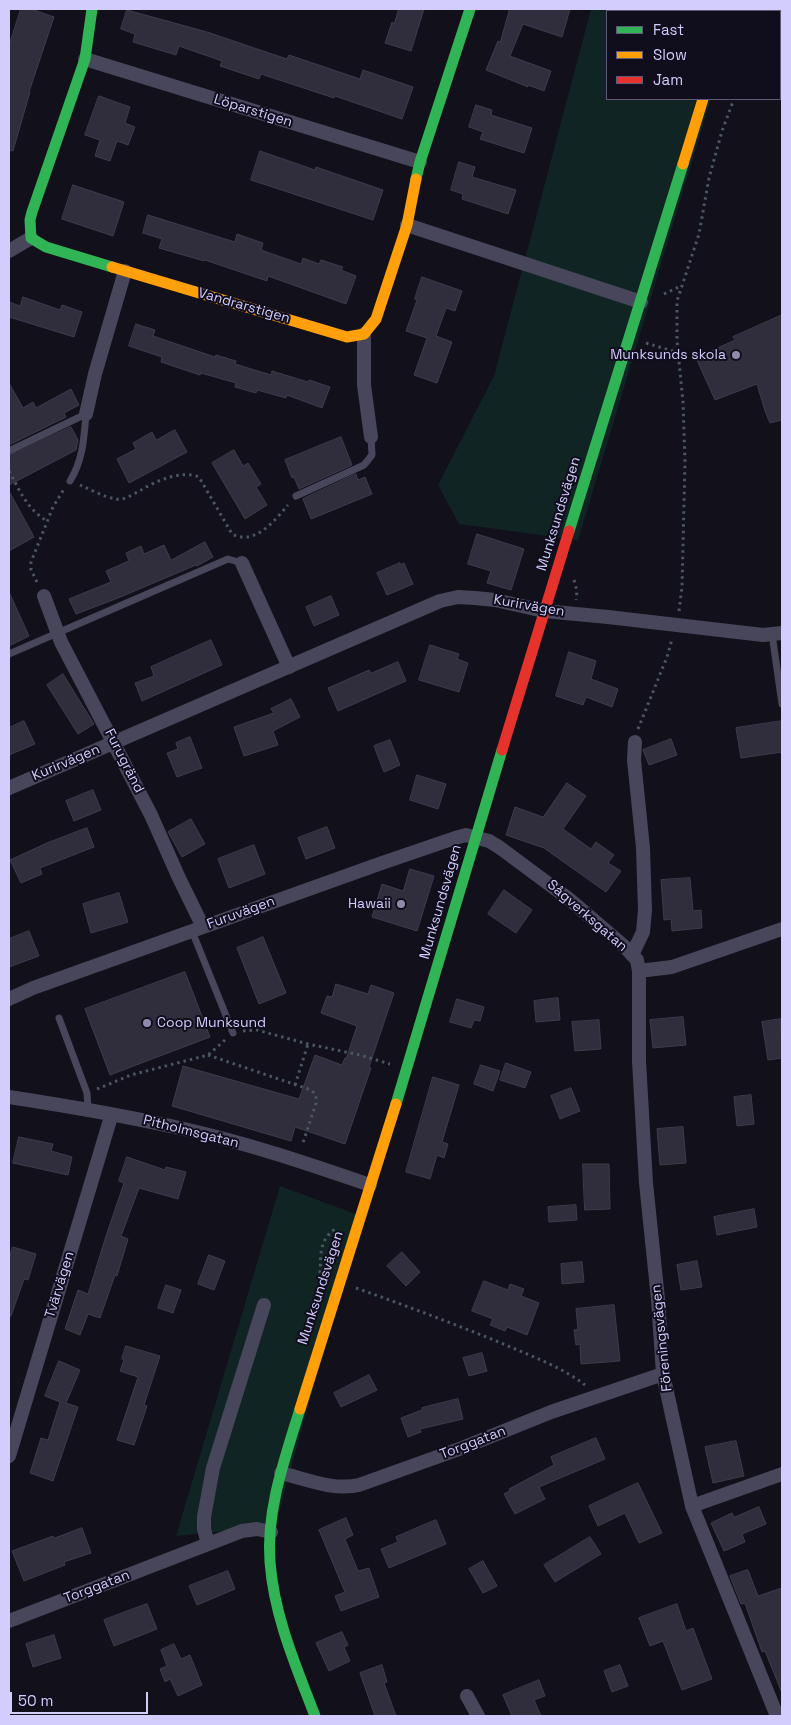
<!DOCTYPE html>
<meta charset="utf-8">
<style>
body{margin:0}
#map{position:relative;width:791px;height:1725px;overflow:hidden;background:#12101a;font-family:"Space Grotesk",sans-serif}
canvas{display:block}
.frame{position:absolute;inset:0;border:10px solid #d2cdfc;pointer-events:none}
.legend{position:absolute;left:606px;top:10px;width:175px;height:90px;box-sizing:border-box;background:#100d1d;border:1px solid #5e5a76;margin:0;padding:6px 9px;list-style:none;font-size:15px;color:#d2cdfc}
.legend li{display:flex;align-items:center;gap:10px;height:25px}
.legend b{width:25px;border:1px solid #5e5a76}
.scale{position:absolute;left:10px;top:1692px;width:138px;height:22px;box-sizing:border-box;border:2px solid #d2cdfc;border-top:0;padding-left:6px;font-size:15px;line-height:18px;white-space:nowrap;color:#d2cdfc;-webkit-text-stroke:4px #100d1d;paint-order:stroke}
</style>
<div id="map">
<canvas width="791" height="1725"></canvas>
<div class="frame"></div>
<ul class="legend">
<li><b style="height:6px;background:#30b455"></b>Fast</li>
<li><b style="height:6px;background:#ff9f0a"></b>Slow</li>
<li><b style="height:6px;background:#e5322d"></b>Jam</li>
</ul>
<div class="scale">50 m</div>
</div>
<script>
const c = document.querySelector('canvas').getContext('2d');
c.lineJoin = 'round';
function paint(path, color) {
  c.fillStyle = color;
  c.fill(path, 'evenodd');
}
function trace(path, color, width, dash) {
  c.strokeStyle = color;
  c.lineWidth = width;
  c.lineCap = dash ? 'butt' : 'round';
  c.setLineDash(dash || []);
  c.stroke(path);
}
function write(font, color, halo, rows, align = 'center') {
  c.font = font + ' "Space Grotesk",sans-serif';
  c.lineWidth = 4;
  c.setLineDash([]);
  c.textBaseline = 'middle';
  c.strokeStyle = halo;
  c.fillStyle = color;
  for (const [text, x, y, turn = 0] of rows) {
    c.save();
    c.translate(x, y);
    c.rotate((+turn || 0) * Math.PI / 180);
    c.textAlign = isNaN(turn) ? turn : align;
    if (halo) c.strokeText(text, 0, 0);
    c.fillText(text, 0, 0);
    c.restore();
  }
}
const green = new Path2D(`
 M591 9H738V11H607V99H711L578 540 459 524 438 485 494 376Z
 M280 1186 361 1216 275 1526 176 1536Z`);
const building = new Path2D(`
 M21 9H31L54 17 29 92H30L13 151 9 150V46Z
 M399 9H424L411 51 385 43 392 22 394 24Z
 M510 9H570L562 37 523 24 510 56 551 71 544 91 528 85V87L486 70 498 41 500 42Z
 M127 10 207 32 287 59 289 55 360 79 363 70 413 87 402 119 335 96 334 98 261 74 259 79 220 66 222 61 179 46 176 55 133 42 135 34 121 29Z
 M99 96 130 107 125 123 135 127 128 145 117 141 110 161 95 156 100 140 85 135Z
 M476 105 492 110 491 115 532 128 524 153 480 139 483 132 469 127Z
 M260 151 315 170 316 167 383 190 373 220 251 180Z
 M459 162 475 167 472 177 516 190 508 214 462 199 463 194 451 190Z
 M73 185 124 202 113 236 62 219Z
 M148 215 235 242 237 234 263 243 261 250 301 264 303 258 319 264 321 260 343 267 341 270 356 276 346 304 268 276 267 281 205 260 204 261 159 248 162 239 143 233Z
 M422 277 462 291 455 311 446 308 436 336 452 342 437 383 414 375 427 338 406 331 417 300 415 299Z
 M23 297 60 310 62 305 82 312 74 337 9 317V302L20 306Z
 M782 315V420L770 423 765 411 757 384 715 400 696 358 735 340 733 337Z
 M136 324 155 330 153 336 215 357 216 355 236 361 235 364 271 375 272 371 308 382 309 380 330 387 322 408 287 395 286 398 257 390 256 393 235 387 236 383 201 373 200 375 161 362 162 357 129 346Z
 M9 383 23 408 33 402 36 408 71 389 79 405 64 413 66 417 9 445Z
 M71 427 78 440 76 450 9 485V456Z
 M175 430 187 452 129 483 117 459 136 449 133 443 152 432 156 440Z
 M341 437 352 465 299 489 294 477 292 478 285 460Z
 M234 450 243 466 248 463 261 484 256 487 267 505 245 519 212 463Z
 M356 474 358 480 365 477 372 494 311 519 303 499Z
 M9 491 34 537 9 551Z
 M477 534 524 549 511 590 487 583 491 571 468 564Z
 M205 542 213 557 197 566 196 565 118 598 76 614 69 599 111 582 106 571 129 561 126 553 141 546 144 554 164 545 171 560Z
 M400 563V565L404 563 413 584 387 595 377 573Z
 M9 592 29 636 9 646Z
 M331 596 339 615 314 626 306 607Z
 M211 640 222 665 142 701 135 683 154 676 151 667Z
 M430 645 459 654 457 659 468 663 459 692 419 680Z
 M569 652 596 661 591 679 618 689 612 707 586 697 583 705 556 696Z
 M398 662 406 681 338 711 328 688 369 670 371 673Z
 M63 674 94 724 78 734 47 685Z
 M291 699 300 717 273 731 278 745 244 756 234 727 274 713 271 709Z
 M24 721 35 744 9 755V728Z
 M782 721V752L741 758 736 728Z
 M190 737 202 768 177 777 167 753 178 749 176 743Z
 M671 739 677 755 649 765 643 750Z
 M390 740 400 765 384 772 374 746Z
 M417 775 446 784 438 809 410 800Z
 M567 783 586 796 563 829 591 849 596 842 614 855 608 863 621 871 606 892 544 848 506 835 515 807 543 817Z
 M93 790 101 810 74 821 66 801Z
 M191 819 205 844 182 857 168 832Z
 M327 827 335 848 306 859 298 838Z
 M87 828 94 847 40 868 42 874 21 883 10 860 47 843Z
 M254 845 265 874 229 888 218 859Z
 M410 869 434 876 417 931 372 917 382 884 403 891Z
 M690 878 693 911 701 910 702 928 672 931 671 919 664 920 661 880Z
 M504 890 532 910 516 933 488 914Z
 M119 893 128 922 91 933 83 904Z
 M29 931 39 956 9 967V939Z
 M263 937 286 993 259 1004 237 948Z
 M185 972 210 1037 110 1075 85 1009Z
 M336 984 368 994 371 985 394 993 369 1067 371 1068 345 1144 295 1127 291 1141 172 1106 183 1066 299 1099 315 1055 342 1065 345 1058 346 1059 357 1026 321 1013 327 996 332 997Z
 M558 998 560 1020 536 1022 534 1001Z
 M457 999 484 1007 480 1021 474 1020 471 1028 450 1022Z
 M683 1017 686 1045 653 1048 650 1020Z
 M781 1019 782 1058 768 1060 762 1022Z
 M599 1020 601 1049 575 1051 572 1022Z
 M506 1063 531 1072 525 1088 500 1080Z
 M481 1065 500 1071 493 1091 474 1084Z
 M433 1077 459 1085 442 1142 448 1144 444 1158 437 1155 430 1179 406 1172Z
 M571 1088 580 1111 560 1119 551 1096Z
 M751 1095 754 1124 737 1126 734 1097Z
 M683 1127 686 1163 660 1165 657 1129Z
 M19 1137 53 1144 51 1151 72 1157 68 1175 13 1163Z
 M127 1157 165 1170 166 1167 186 1172 178 1199 139 1188 121 1236 128 1239 117 1276 115 1275 100 1318 88 1314 80 1335 65 1329 78 1290 88 1294 106 1236 124 1183 119 1181Z
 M583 1164H609L610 1209 585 1210Z
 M576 1205 577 1220 549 1222 548 1207Z
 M754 1209 757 1227 717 1235 714 1217Z
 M13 1247 36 1254 28 1280 24 1279 11 1316H9V1259Z
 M402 1252 420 1272 406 1286 387 1266Z
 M209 1255 225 1261 214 1290 198 1284Z
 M697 1261 702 1287 681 1290 677 1265Z
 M582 1262 584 1282 562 1284 561 1264Z
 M484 1281 508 1290 510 1284 524 1289 521 1296 539 1303 527 1335 507 1327 505 1331 490 1325 493 1319 472 1311Z
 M166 1285 181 1290 173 1313 158 1308Z
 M614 1305 620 1361 581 1364 580 1344 576 1345 574 1330 578 1329 576 1309Z
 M126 1346 160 1356 144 1405 147 1406 134 1445 117 1440 138 1377 120 1371 124 1360 122 1359Z
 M482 1353 487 1371 469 1376 463 1358Z
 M59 1361 80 1370 66 1403 78 1407 53 1481 30 1473 41 1438 48 1440 60 1402 45 1396Z
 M369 1375 377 1390 341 1407 334 1393Z
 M458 1399 463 1419 420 1429 421 1432 408 1437 401 1418 422 1410V1408Z
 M596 1438 605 1459 539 1487 545 1499 515 1514 504 1494 510 1491 509 1489 554 1465 551 1457Z
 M736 1441 744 1476 713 1483 705 1447Z
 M638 1483 662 1533 639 1543 625 1513 598 1526 589 1506Z
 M759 1507 766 1524 742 1534 745 1542 724 1551 711 1523 732 1513 734 1517Z
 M346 1518 353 1535 345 1539 358 1571 369 1568 379 1597 341 1611 335 1596 345 1592 319 1530Z
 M436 1520 446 1544 389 1568 381 1549 398 1542 396 1537Z
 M82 1528 91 1553 64 1562 65 1565 24 1581 12 1551 53 1536 54 1538Z
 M590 1537 601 1554 555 1582 544 1565Z
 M483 1561 497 1586 483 1593 469 1569Z
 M748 1570 758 1596 782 1588V1693L765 1651 762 1652 745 1603 741 1604 730 1576Z
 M228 1571 235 1589 197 1605 189 1586Z
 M147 1604 157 1629 114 1646 104 1620Z
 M677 1604 686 1631 693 1628 712 1679 682 1690 663 1641 650 1646 639 1618Z
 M342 1632 348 1645 344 1647 350 1661 329 1671 316 1643Z
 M54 1635 61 1658 33 1667 26 1644Z
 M174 1644 181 1659 190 1655 202 1685 178 1696 170 1679 165 1682 160 1669 167 1666 161 1650Z
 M382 1665 387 1682 384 1683 396 1716H375L360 1673Z
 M620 1665 628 1686 612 1692 604 1671Z
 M539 1680 545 1696 534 1700 541 1716H512L503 1695Z`);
const path = new Path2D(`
 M766 11V9
 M664 294 681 286
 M646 343 679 353
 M9 471C20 491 27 509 47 521
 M80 485C91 490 104 497 116 499 124 501 133 494 141 490 158 480 181 470 199 477L232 534C255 546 274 521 288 505
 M574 580 577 591 576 600
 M37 582 31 570V562L53 507 64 489
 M679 611 682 587 685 462 683 402 677 341V301L699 234 709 178 722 131 734 99
 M638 729 667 657 672 639
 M243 1031 257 1030 308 1044 360 1055 390 1064
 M208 1055 311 1090 316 1095V1103L302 1146
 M295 1085 308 1044
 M97 1089 131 1075 208 1055 225 1040
 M320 1273C321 1255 319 1240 335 1229
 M356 1288C407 1306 457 1325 506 1345 533 1357 562 1367 585 1385`);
const lane = new Path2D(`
 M780 82 782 83
 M9 451 86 414C84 438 83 460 70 481
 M296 496 364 465 372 455 371 437
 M772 634 782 704
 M9 654 228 559 242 563
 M192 931 233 1033
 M59 1018 87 1093 88 1109`);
const street = new Path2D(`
 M85 59 420 162
 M407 225 641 302
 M9 251 31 238
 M364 334V385L371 437
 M86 414 95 374 125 271
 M242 563 289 667
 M44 596 61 642 151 815 179 878 203 927
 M9 788 440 601 458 597 475 598 495 600 544 611 608 617 763 635 782 633
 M632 955 643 932 645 910 643 848 634 760 635 742
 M639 971V1061L646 1183 658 1299 663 1374 692 1506 777 1716
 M9 999 33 988 379 864 455 838 466 835 489 841 499 847 569 899 625 947 637 960 639 971 672 967 782 929
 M9 1097C68 1106 126 1116 184 1129 247 1143 309 1164 370 1185
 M9 1456 110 1120V1114
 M281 1473C306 1479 333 1491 359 1485L462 1448 551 1412 663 1374
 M692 1506 782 1474
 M208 1544 204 1529V1517L213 1468 264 1305
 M9 1621 242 1531 257 1529 271 1532
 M467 1696 478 1716`);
const fast = new Path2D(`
 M92 9 85 59 32 212 30 220 31 238 46 247 112 267
 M730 11 731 9
 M416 179 420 162 470 9
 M569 531 683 164
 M396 1104 502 750
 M300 1409C285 1458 266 1510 270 1562 274 1616 296 1666 315 1716`);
const slow = new Path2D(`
 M683 164 703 99
 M112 267 347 337 364 334 376 319 407 225 416 179
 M300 1409 396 1104`);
const jam = new Path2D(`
 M502 750 569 531`);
const markers = [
 [736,355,5,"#8f8bad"],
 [401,904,5,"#8f8bad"],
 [147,1023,5,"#8f8bad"]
];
const streetNames = [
 ["Löparstigen",253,111,17],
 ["Vandrarstigen",244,306,16],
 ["Munksundsvägen",559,514,-73],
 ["Kurirvägen",529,606,10],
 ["Furugränd",124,761,63],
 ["Kurirvägen",66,763,-23],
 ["Munksundsvägen",441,902,-74],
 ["Furuvägen",241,913,-20],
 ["Sågverksgatan",587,916,41],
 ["Pitholmsgatan",191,1132,14],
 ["Tvärvägen",60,1285,-73],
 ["Munksundsvägen",321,1288,-72],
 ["Föreningsvägen",662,1338,-96],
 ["Torggatan",473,1443,-21],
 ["Torggatan",97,1587,-21]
];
const poiNames = [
 ["Munksunds skola",726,355],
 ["Hawaii",391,904],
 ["Coop Munksund",157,1023,"left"]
];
paint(green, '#112424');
paint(building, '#302e3c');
trace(building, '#3e3b4d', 1);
trace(path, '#4a5762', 3, [2.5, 4]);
trace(lane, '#47465a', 7);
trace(street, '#47465a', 14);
trace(fast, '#30b455', 11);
trace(slow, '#ff9f0a', 11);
trace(jam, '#e5322d', 11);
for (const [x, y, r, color] of markers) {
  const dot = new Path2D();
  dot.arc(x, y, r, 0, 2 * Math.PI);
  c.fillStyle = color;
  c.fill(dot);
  trace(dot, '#100d1d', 2);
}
write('14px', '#d2cdfc', '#100d1d', streetNames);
write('14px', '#d2cdfc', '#100d1d', poiNames, 'right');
</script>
